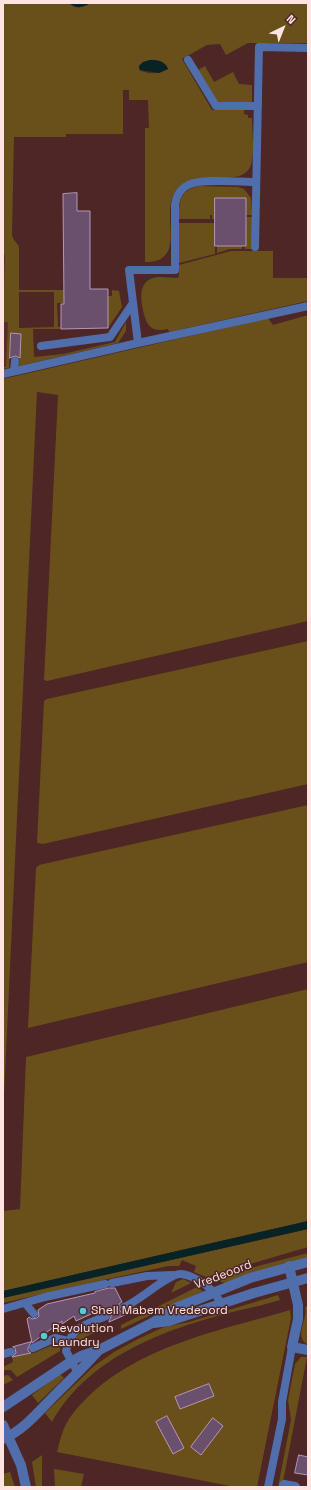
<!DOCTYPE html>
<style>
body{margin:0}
#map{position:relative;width:311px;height:1490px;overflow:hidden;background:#4d2625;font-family:"Space Grotesk",sans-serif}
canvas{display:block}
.frame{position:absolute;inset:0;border:4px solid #ffe4e2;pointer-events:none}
.north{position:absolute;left:263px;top:8px;width:40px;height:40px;-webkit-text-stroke:3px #4d2625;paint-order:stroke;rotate:43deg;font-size:11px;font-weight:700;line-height:16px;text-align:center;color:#ffe4e2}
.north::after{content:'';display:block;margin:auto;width:14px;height:18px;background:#ffe4e2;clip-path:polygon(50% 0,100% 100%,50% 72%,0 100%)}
</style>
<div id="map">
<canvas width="311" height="1490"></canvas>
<div class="frame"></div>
<div class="north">N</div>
</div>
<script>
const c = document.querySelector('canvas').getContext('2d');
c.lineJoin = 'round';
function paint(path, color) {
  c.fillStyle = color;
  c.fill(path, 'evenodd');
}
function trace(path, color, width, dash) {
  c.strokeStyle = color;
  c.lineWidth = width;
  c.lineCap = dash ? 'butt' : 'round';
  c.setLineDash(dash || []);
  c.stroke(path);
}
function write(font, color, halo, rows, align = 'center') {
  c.font = font + ' "Space Grotesk",sans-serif';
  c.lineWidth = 3;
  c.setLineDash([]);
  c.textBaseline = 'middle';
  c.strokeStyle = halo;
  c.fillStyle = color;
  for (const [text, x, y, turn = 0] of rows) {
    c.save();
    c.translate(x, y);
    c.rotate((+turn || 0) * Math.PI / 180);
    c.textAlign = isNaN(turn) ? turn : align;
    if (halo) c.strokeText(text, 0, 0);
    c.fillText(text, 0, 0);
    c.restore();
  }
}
const built = new Path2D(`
 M3 249 12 250 6 367H3Z`);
const green = new Path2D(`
 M3 3H69C76 9 83 8 90 3H308V43H248L226 55 220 44 207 45 182 59 212 110H244V114L248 115V118H252C252 132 255 152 251 165 241 192 192 163 175 192 165 208 174 231 169 249 164 260 156 262 145 262V128H149L148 100H129V90H123V134H66V137H14L12 235 14 240 19 246V290H64V303H57L58 327H61V329H33L34 357 63 354 115 342 126 322V331L118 343 19 366 21 334 11 333 9 368 3 369V367H6L8 322H3L5 255 3 254ZM150 60C158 60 165 61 168 69 158 74 151 75 139 70V66L143 62ZM19 292H54V327L19 328Z
 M205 66 214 82 233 72 239 84 252 85V102H217L198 70Z
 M199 186 238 187 244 189 251 198 252 215H246V198H215V219H212V215H210V219H179C179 201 179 191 199 186Z
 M246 217H252V249H245Z
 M179 223H215V254L179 263Z
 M217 246H242V249H230L217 253Z
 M231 251H273V278H308V301L169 332 168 329C151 333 146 325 143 310 141 299 138 283 153 278 160 276 170 278 178 278L179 276V265Z
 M112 290 119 291 122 307 108 328V296H112Z
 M308 315V621L47 681 44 680 58 395 37 392 3 1116V379L268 318 273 325Z
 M308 641V784L43 844 37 843 44 701 47 699Z
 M308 805V962L28 1028 36 868 39 865Z
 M308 989V1221L3 1291V1211L20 1209 26 1057Z
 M308 1229V1247L206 1277 194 1272 196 1266 182 1260 179 1266H168L108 1279 3 1303V1298Z
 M308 1253V1257L225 1283 214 1280 258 1266Z
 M183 1279 191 1283 171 1293 176 1282Z
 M197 1287 203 1291 121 1329V1325Z
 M278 1295 280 1300C267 1304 254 1307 241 1310 171 1327 90 1354 52 1422L45 1413 94 1366 114 1352 138 1339 164 1327 189 1322Z
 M308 1306V1345L304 1342C296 1332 308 1318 305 1307Z
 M290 1310 291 1318 257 1487H235L57 1452C59 1445 60 1438 63 1431 67 1420 75 1410 83 1402 136 1346 219 1331 290 1310Z
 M106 1324 107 1326 74 1343 73 1340C82 1329 94 1328 106 1324Z
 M57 1343 61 1344 60 1351 17 1377 11 1370H3V1367L13 1362 12 1357 34 1353Z
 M301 1357H307L282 1487H278L291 1420 288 1400 295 1364Z
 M60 1374 64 1378 38 1403 32 1395Z
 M8 1375 13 1380 3 1385V1376Z
 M42 1455V1487H36L32 1462Z
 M54 1469 84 1474 81 1487H55Z
 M10 1472 15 1487H3V1474Z`);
const water = new Path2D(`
 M69 3H90C83 8 76 9 69 3Z
 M150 60C158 60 165 61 168 69L159 73 140 70 139 66 143 62Z
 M308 1221V1229L3 1298V1291Z`);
const building = new Path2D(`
 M77 193V211H90V289H108V328L61 329V304H64L63 194Z
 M215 198H246V246H215Z
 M11 333 21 334 20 358 15 356 10 358Z
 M109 1288H115L122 1302 119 1304V1309L121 1312H126L127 1314 109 1322V1321L111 1317V1314L107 1311H103L102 1309 76 1321 74 1316 62 1324V1321L32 1343 27 1319 29 1317 32 1319 37 1318 39 1316 38 1310 47 1304 95 1293V1292Z
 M31 1342 28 1348V1351L31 1353 12 1357 16 1353 15 1348 13 1347Z
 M209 1384 214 1396 180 1409 175 1397Z
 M167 1416 184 1448 173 1454 156 1422Z
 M213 1418 223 1426 201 1455 191 1447Z
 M299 1455 308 1457V1475L295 1473Z`);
const service = new Path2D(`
 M188 60 216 106H258
 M255 247 259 47 308 48
 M138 343 308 306
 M41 346 110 337 133 303
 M14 371 15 361
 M3 374 138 343 129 270H175V205C176 197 180 189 188 185 200 178 240 182 255 182
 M112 1283 147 1276 173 1275
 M25 1303 34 1314
 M124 1307C139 1301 168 1274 180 1274 187 1274 192 1277 198 1280 209 1286 216 1293 221 1304
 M3 1309 45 1297 105 1284
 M33 1348 55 1338 68 1341
 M3 1354 11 1352
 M78 1373 66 1351C71 1326 85 1325 106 1316
 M268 1487 282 1419V1402L292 1347`);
const pedestrian = new Path2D(`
 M284 1485 295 1487`);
const minor = new Path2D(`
 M289 1266 298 1305V1319L292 1347 308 1350`);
const tertiary = new Path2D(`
 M154 1323 169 1321 254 1293 308 1278
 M3 1407 72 1361 81 1356 99 1350 152 1323 176 1308 250 1278 308 1262
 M3 1425 21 1465 26 1487
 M3 1439C24 1430 39 1411 55 1395 70 1380 85 1366 99 1350`);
const markers = [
 [83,1311,4,"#52ccd6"],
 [44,1336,4,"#52ccd6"]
];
const streetNames = [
 ["Vredeoord",223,1275,-21]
];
const poiNames = [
 ["Shell Mabem Vredeoord",91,1311],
 ["Revolution",52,1329],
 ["Laundry",52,1343]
];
paint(built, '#5b2c2b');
paint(green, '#69501a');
paint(water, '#072326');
paint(building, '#6b506e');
trace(building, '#b596b8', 1);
trace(service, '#4f6eab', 8);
trace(pedestrian, '#4f6eab', 10);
trace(minor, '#4f6eab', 10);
trace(tertiary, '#4f6eab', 10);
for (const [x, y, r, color] of markers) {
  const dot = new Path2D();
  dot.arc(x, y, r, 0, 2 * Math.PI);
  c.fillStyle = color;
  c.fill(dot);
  trace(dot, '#4d2625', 1.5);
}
write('12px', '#ffe4e2', '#4d2625', streetNames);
write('12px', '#ffe4e2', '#4d2625', poiNames, 'left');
</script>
